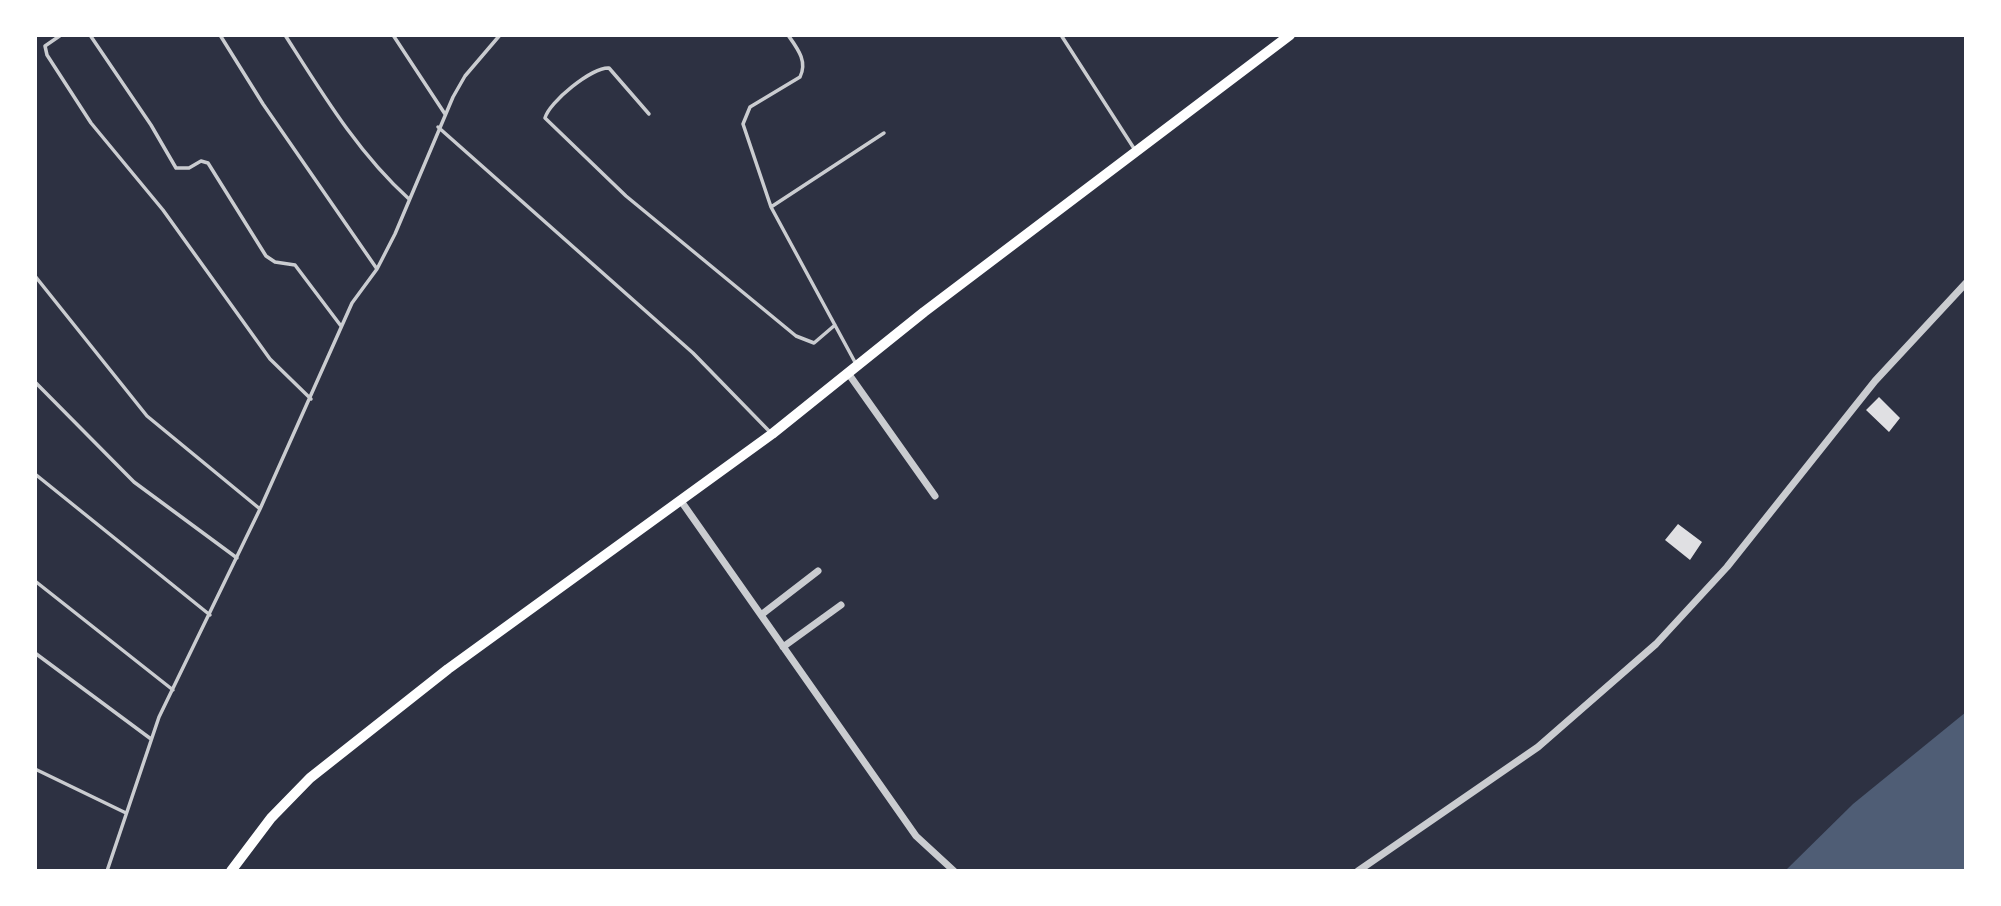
<!DOCTYPE html>
<style>
body{margin:0}
#map{position:relative;width:2001px;height:906px;overflow:hidden;background:#2d3142;font-family:"Open Sans",sans-serif}
canvas{display:block}
.frame{position:absolute;inset:0;border:37px solid #fff;pointer-events:none}
</style>
<div id="map">
<canvas width="2001" height="906"></canvas>
<div class="frame"></div>
</div>
<script>
const c = document.querySelector('canvas').getContext('2d');
c.lineJoin = 'round';
function paint(path, color) {
  c.fillStyle = color;
  c.fill(path, 'evenodd');
}
function trace(path, color, width, dash) {
  c.strokeStyle = color;
  c.lineWidth = width;
  c.lineCap = dash ? 'butt' : 'round';
  c.setLineDash(dash || []);
  c.stroke(path);
}
const water = new Path2D(`
 M1966 712V871H1785L1853 804Z`);
const building = new Path2D(`
 M1879 397 1900 418 1889 432 1866 410Z
 M1678 524 1702 542 1690 560 1665 540Z`);
const service = new Path2D(`
 M61 35 45 46 47 55 91 123 163 210 270 359 311 399
 M90 35 151 125 176 168H189L201 161 208 163 266 256 275 262 295 265 341 326
 M220 35 263 104 377 269
 M285 35C322 93 358 153 409 199
 M393 35 445 114
 M788 35C797 48 808 61 800 77L750 107 743 124 771 207 856 364
 M1061 35 1135 150
 M649 114 609 68C592 67 549 102 545 118L626 196 796 336 814 343 835 325
 M438 127 693 353 770 432
 M771 207 884 133
 M35 276 147 416 260 509
 M35 382 134 482 237 558
 M35 474 210 615
 M35 581 173 690
 M35 653 151 739
 M35 769 126 813
 M107 871 159 717 260 509 352 303 377 269 395 234 453 97 465 76 500 35`);
const minor = new Path2D(`
 M848 373 935 496
 M681 501 916 836 954 871
 M761 615 818 571
 M783 647 841 605
 M1358 871 1538 747 1656 644 1727 567 1875 381 1966 283`);
const secondary = new Path2D(`
 M231 871 271 818 310 778 448 669 772 434 924 312 1290 35`);
paint(water, '#4f5d75');
paint(building, '#e0e0e3');
trace(service, '#caccd0', 3.5);
trace(minor, '#caccd0', 7);
trace(secondary, '#fff', 10);
</script>
